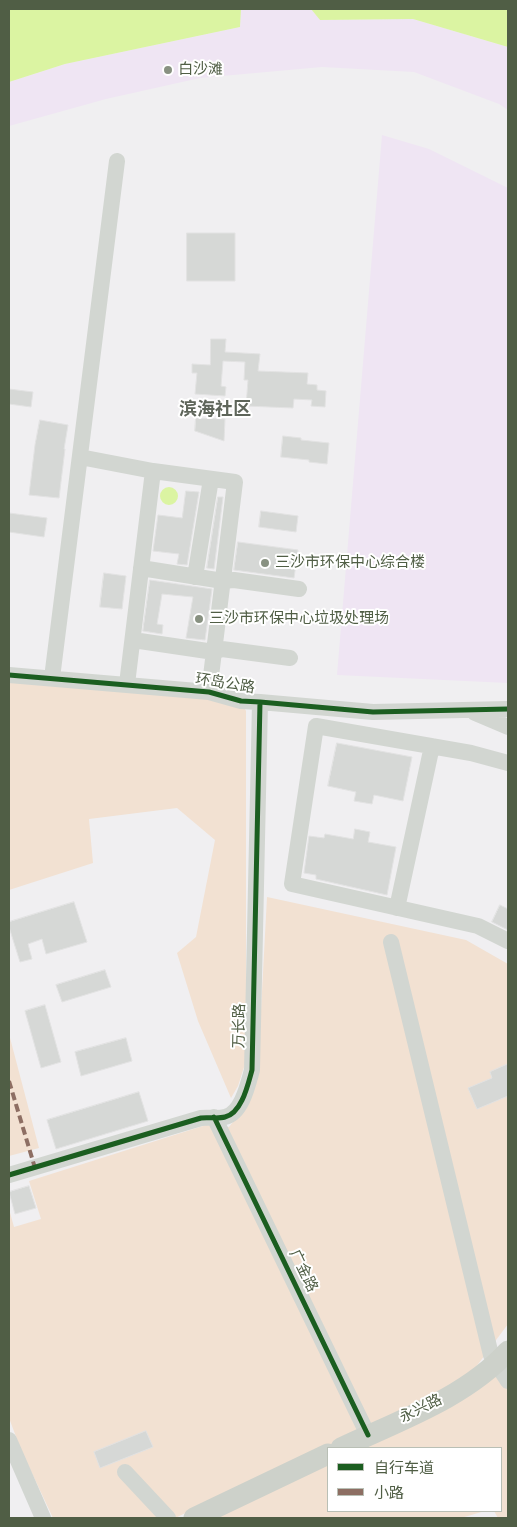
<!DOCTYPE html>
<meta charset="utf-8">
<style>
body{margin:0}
#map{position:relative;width:517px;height:1527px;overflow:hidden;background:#f0eff1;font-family:"DM Sans","Noto Sans SC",sans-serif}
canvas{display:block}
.frame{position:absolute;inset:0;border:10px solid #505e45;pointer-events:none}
.legend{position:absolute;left:327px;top:1447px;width:175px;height:65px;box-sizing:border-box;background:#fff;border:1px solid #b9bfb5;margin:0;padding:6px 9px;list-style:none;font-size:15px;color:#505e45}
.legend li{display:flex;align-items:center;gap:10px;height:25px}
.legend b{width:25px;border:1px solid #b9bfb5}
</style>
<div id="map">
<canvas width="517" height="1527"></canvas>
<div class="frame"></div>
<ul class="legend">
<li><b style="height:6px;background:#1b5e20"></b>自行车道</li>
<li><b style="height:6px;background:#8d6e63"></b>小路</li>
</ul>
</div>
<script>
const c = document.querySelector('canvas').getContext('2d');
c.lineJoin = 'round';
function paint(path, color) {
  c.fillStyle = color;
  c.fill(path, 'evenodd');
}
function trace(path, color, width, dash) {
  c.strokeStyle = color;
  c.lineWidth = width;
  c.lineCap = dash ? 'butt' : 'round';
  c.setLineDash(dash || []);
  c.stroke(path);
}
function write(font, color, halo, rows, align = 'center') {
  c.font = font + ' "DM Sans","Noto Sans SC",sans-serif';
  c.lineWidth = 4;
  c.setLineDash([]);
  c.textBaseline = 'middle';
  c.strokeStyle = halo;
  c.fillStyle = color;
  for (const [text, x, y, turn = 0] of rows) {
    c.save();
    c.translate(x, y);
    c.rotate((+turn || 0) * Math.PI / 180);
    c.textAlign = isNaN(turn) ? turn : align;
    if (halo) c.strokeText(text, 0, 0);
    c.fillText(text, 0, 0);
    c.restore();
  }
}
const green = new Path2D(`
 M9 682 241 701 246 711V1061L238 1086 231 1098 198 1021 177 953 196 937 215 840 177 808 89 819 93 863 9 890Z
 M267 897 466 940 508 964V1324L473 1371 454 1387 175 1518H53L21 1450 9 1418V1209L14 1227 41 1219 29 1181 206 1125 229 1127 246 1105 258 1067Z
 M9 1034 39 1148 9 1156Z
 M498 1369 508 1388V1518H498L494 1511H501V1448H355Z
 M328 1461V1511H485L461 1518H208Z`);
const sand = new Path2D(`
 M241 9H311L320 20 413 19 508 47V110L499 104 414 72 322 67 200 78 106 99 9 126V82L65 64 240 27Z
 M382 135 429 149 508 188V683L337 675Z`);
const water = new Path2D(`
 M9 9H241L240 27 65 64 9 82Z
 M311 9H508V47L413 19 320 20Z
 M160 496a9 9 0 1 1 18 0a9 9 0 1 1-18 0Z`);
const building = new Path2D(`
 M187 233H235V281H187Z
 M211 339H226L225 352 260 354 258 371 308 373 307 384 317 385V390L326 391 325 407 311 406 312 400 294 399 293 408 246 406 248 380H244L245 362 223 361 221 386 226 387 225 396 195 394 197 373H192V364L210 365Z
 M9 389 33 392 31 407 9 404Z
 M196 418 225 419 224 441 195 431Z
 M40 420 68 425 64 449H65L59 498 29 495 35 445Z
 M283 436 301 438V440L329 443 327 464 309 462V460L281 457Z
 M186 491 199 492 187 565 177 564 179 554 153 551 158 515 182 518Z
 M218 497H223L214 569 207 568Z
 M261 511 298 516 296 532 259 527Z
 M9 513 47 518 44 537 9 532Z
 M238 542 298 550 294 578 234 570Z
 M104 573 126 576 122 609 100 607Z
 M150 580 212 589 205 640 186 638 193 597 162 594 157 624 163 625 162 634 143 631Z
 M337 743 412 757 403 801 374 795 372 804 354 801 356 792 328 786Z
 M355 829 370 832 368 842 396 847 387 895 316 879V875L304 873 309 836 324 838 325 834 353 839Z
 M74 902 87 942 46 954 42 939 28 944 32 959 20 962 9 927V922Z
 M500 905 508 909V930L492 922Z
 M105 970 111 987 62 1002 56 985Z
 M45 1005 61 1062 41 1068 25 1011Z
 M126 1038 132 1061 81 1076 75 1052Z
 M508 1064V1096L477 1109 468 1088 492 1078 490 1072Z
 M139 1092 148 1121 56 1149 47 1120Z
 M29 1186 36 1208 15 1214 9 1192Z
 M146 1431 153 1447 100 1468 94 1452Z`);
const minor = new Path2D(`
 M80 457 153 471
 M141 568 223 581 234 580 299 589
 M195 577 211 479
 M133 640 214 652 222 649 290 658
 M9 675 209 692 241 701 260 702 373 712 508 709
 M52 678 117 161
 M127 684 153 471 235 482 209 692
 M475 713 508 727
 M508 763 471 753 316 726 292 884 478 926 508 941
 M397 908 432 746
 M391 942 491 1355 508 1381
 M214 1117 368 1435
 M9 1175 201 1118C208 1117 218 1119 225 1117 242 1113 248 1084 252 1070L260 702
 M9 1440 43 1518
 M125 1472 168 1518`);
const major = new Path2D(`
 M341 1448C398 1421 465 1398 508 1351
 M194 1518 328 1454`);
const quiet = new Path2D(`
 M9 1081 35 1168`);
const cycleway = new Path2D(`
 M9 675 209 692 241 701 260 702 373 712 508 709
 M214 1117 368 1435
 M9 1175 201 1118C208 1117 218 1119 225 1117 242 1113 248 1084 252 1070L260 702`);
const markers = [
 [168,70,5,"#889181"],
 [265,563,5,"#889181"],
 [199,619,5,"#889181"]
];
const poiNames = [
 ["白沙滩",178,70],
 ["三沙市环保中心综合楼",275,563],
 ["三沙市环保中心垃圾处理场",209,619]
];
const streetNames = [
 ["环岛公路",225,684,9],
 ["万长路",240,1026,-89],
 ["广金路",303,1271,64],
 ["永兴路",421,1409,-26]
];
const quarterNames = [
 ["滨海社区",215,410]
];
paint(green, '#f2e1d2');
paint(sand, '#efe5f3');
paint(water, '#dbf4a2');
paint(building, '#d6d8d6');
trace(building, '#e2e2e2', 1);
trace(minor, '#d2d6d1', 16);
trace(major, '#cdd1ca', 21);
trace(quiet, '#8d6e63', 4, [8, 4]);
trace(cycleway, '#1b5e20', 5);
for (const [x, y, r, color] of markers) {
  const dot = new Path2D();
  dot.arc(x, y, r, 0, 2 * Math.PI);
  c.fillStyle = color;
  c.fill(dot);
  trace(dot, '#fff', 2);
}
write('15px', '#505e45', '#fff', poiNames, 'left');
write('15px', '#505e45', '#fff', streetNames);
write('bold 18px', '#5e655a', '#fff', quarterNames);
</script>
